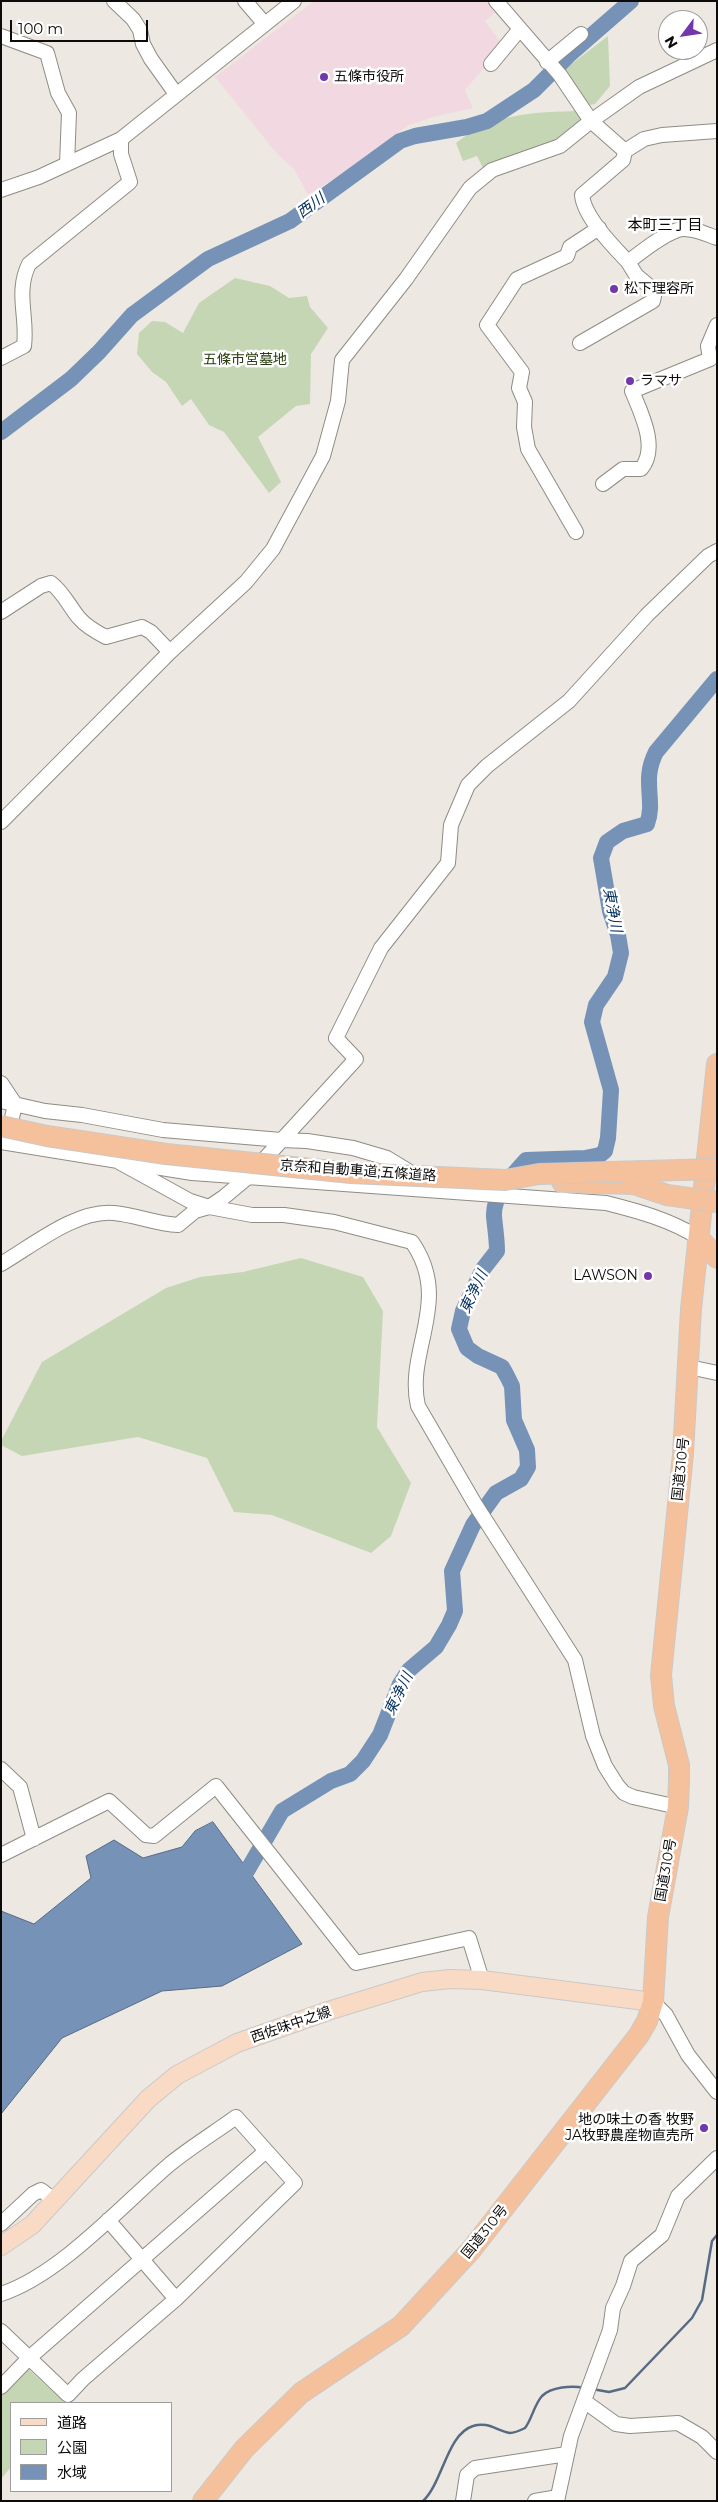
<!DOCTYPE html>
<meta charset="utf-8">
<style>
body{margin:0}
#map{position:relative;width:718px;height:2502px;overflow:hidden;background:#ede9e2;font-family:Montserrat,"Noto Sans JP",sans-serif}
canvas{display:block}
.frame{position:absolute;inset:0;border:2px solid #0c0b09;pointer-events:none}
.legend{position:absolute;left:10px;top:2402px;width:162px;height:90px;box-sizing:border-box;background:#fff;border:1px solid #9e9d9d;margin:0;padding:6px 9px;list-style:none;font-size:15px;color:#0c0b09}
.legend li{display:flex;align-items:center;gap:10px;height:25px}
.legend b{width:25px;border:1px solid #9e9d9d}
.north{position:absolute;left:658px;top:10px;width:50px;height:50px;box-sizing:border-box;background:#fff;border:1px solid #9e9d9d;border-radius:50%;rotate:239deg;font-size:14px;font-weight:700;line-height:20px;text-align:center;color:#0c0b09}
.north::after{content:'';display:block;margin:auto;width:18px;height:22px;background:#7337ac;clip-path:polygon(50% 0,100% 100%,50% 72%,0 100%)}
.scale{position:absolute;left:10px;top:20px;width:138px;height:22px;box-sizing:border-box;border:2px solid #0c0b09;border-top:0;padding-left:6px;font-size:15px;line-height:18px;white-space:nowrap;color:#0c0b09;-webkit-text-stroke:4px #fff;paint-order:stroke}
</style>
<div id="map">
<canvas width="718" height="2502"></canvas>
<div class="frame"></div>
<ul class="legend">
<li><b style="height:6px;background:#f9dac4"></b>道路</li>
<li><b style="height:14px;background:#c5d6b4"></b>公園</li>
<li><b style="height:14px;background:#7692b7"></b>水域</li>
</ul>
<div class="north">N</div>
<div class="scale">100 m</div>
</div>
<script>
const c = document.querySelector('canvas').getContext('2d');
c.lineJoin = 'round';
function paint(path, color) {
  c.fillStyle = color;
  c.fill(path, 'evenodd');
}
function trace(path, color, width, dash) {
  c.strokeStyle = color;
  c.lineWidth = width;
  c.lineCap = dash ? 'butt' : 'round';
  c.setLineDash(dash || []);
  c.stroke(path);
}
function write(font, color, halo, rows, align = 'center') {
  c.font = font + ' Montserrat,"Noto Sans JP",sans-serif';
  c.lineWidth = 5;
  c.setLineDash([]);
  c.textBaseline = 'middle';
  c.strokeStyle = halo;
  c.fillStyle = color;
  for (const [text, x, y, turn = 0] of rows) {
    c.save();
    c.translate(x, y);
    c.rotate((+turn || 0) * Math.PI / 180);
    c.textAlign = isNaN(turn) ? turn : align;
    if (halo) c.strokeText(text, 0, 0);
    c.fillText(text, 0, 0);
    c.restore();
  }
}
const commercial = new Path2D(`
 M314 1H486L495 13 485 21 503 46 465 90 473 108 433 117 407 126 343 173 308 195 294 169 278 155 215 77Z`);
const green = new Path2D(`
 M608 36 610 86 595 104 584 106 561 72Z
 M579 111 585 121 557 142 483 168 477 156 463 161 456 143C494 113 534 112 579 111Z
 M235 278 270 286 289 298 307 296 310 307 328 328 311 354 310 404 296 406 258 437 281 482 269 493 224 432 209 425 191 399 182 406 166 382 152 372 137 354 139 333 152 321 165 322 183 333 199 303Z
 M301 1258 363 1277 383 1311 377 1427 411 1483 391 1536 371 1553 272 1515 234 1512 207 1458 138 1437 22 1456 1 1445V1441L42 1362 166 1288 200 1277 243 1272Z
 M26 2367 65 2403H11V2467L1 2479V2395Z`);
const water = new Path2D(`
 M213 1822 302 1944 222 1986 162 1991 62 2038 1 2114V1911L34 1924 91 1878 86 1856 114 1840 143 1858 182 1847 195 1831Z`);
const stream = new Path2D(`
 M592 2389 609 2392 625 2388 692 2318 702 2300 712 2241 717 2235
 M423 2501C443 2482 447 2434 473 2426 488 2421 497 2431 510 2433 514 2433 521 2430 525 2428 532 2419 534 2405 542 2396 551 2387 572 2385 584 2388`);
const river = new Path2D(`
 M1 432 71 379 99 352 132 315 208 259 290 221 400 141 415 136 467 127 487 121 534 90 569 55 631 1
 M237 1888 282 1811 331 1781 350 1774 363 1761 380 1735 400 1684 409 1670 436 1647 449 1625 455 1611 452 1571 473 1525 496 1493 521 1479 528 1467 527 1450 514 1420 512 1386 507 1376 502 1367 478 1356 467 1348 459 1329 463 1311 483 1269 497 1251C497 1239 495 1228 494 1216 493 1194 513 1175 526 1160L585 1158 600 1155 605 1151 608 1138 611 1090 592 1022 596 1005 615 977 621 953 618 935 610 911 601 858 607 842 623 831 647 824C656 800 641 781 656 752L717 679`);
const minor = new Path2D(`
 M114 1 133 19 140 30 143 44 151 59 176 94
 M245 1 264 23
 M496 1 560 75 591 121 625 151
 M1 36 47 53 58 93 69 113 67 164
 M547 62 581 34
 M491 64 520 29
 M717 131 662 135 644 139 625 151 623 160 582 195C584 217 613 246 628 262 641 252 667 231 682 229 694 228 706 234 717 238
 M1 190 39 177 121 139 294 1
 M580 343 653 301 655 291 636 275 628 262
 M1 358 24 346C28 318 15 292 29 264L130 182 121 154V139
 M603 484 623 469H641C659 448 641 413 632 391L710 359 708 346 717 325
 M576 532 528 449 524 427 525 402 519 388 522 372 487 325 517 279 567 256 570 247 599 228
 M1 612 41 586 51 583C64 593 69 606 79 618 86 626 96 632 106 637L142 627 151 632 170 652
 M1 822 170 652 246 582 273 549 323 456 338 401 342 360 406 279 470 188 492 170 560 146 591 121 639 87 717 50
 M1 1083 15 1104 8 1136
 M1 1101 45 1111 82 1115 163 1130 281 1140 307 1141 353 1148 387 1158 415 1175
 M1 1142 192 1173 606 1203C638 1211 671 1220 699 1238
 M119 1162 190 1201 209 1207 252 1215H284L334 1222 412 1242C453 1301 405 1350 418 1406L475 1504 575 1660 593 1736 605 1766 617 1785 624 1793 633 1797 678 1807
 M1 1264C32 1246 77 1209 114 1213 136 1215 156 1224 178 1225L195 1211 209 1207 224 1197 248 1177 356 1059 336 1038 381 948 448 863 451 825 468 785 487 766 569 701 647 615 708 556 717 551
 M689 1367 717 1373
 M1 1769 20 1787 34 1839
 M1 1855 109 1801 146 1835 154 1836 216 1786 356 1963 469 1938 482 1980
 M653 2002 666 2015 688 2055 717 2092
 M108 2220 176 2299
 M1 2224 33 2194 41 2190 54 2200
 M1 2294C60 2275 123 2204 170 2164 191 2147 214 2133 236 2117L295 2183 176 2299 83 2379 68 2395 1 2331
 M1 2387 29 2358 266 2151
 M584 2401 616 2424 630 2426 678 2423 702 2437 717 2452
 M463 2501 467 2475 475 2468 567 2454
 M535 2501 558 2497
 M557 2501 571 2436 610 2330 613 2308 623 2286 631 2261 662 2235 678 2196 717 2158`);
const major = new Path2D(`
 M1 2246 32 2225 148 2099 177 2075 237 2043 328 2011 422 1982 450 1979 482 1980 653 2002`);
const highway = new Path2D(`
 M562 1182 634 1184
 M699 1238 717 1258
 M203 2501 244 2449 301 2393 401 2326 471 2250 639 2035 647 2021 653 2002 658 1917 678 1807 679 1781V1765L664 1706 661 1675 683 1454 691 1309 717 1064`);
const highwayBridge = new Path2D(`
 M1 1126 47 1136 166 1154 351 1173 505 1180 539 1174 717 1169
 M634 1184 667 1195 717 1202`);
const markers = [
 [324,77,5,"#7337ac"],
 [614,289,5,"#7337ac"],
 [630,381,5,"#7337ac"],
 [648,1276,5,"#7337ac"],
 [704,2128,5,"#7337ac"]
];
const poiNames = [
 ["五條市役所",334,77],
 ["松下理容所",624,289],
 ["ラマサ",640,381],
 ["LAWSON",638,1276,"right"],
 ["地の味土の香 牧野",694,2120,"right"],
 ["JA牧野農産物直売所",694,2136,"right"]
];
const parkNames = [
 ["五條市営墓地",245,360]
];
const streetNames = [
 ["京奈和自動車道;五條道路",358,1171,4],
 ["国道310号",681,1469,-84],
 ["国道310号",666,1870,-80],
 ["西佐味中之線",291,2025,-19],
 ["国道310号",485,2232,-51]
];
const waterNames = [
 ["西川",311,206,-36],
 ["東浄川",612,910,79],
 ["東浄川",474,1292,-65],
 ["東浄川",399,1694,-64]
];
const neighbourhoodNames = [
 ["本町三丁目",665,226]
];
paint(commercial, '#f2d8e0');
paint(green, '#c5d6b4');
paint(water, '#7692b7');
trace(water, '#566a83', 1);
trace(stream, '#566a83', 2.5);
trace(river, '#7692b7', 16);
trace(minor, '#8f8c85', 16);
trace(major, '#cac9c9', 20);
trace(highway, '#cac9c9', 22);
trace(minor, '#fff', 14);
trace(major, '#f9dac4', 18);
trace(highway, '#f5c19c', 20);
trace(highwayBridge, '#cac9c9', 22, []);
trace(highwayBridge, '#f5c19c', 20);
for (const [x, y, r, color] of markers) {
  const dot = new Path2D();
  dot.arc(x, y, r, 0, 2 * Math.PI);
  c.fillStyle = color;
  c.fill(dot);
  trace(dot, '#fff', 2);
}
write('14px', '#0c0b09', '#fff', poiNames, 'left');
write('14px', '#293c0c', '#fff', parkNames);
write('14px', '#0c0b09', '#fff', streetNames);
write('italic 15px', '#042f5d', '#fff', waterNames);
write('15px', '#0c0b09', '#fff', neighbourhoodNames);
</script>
